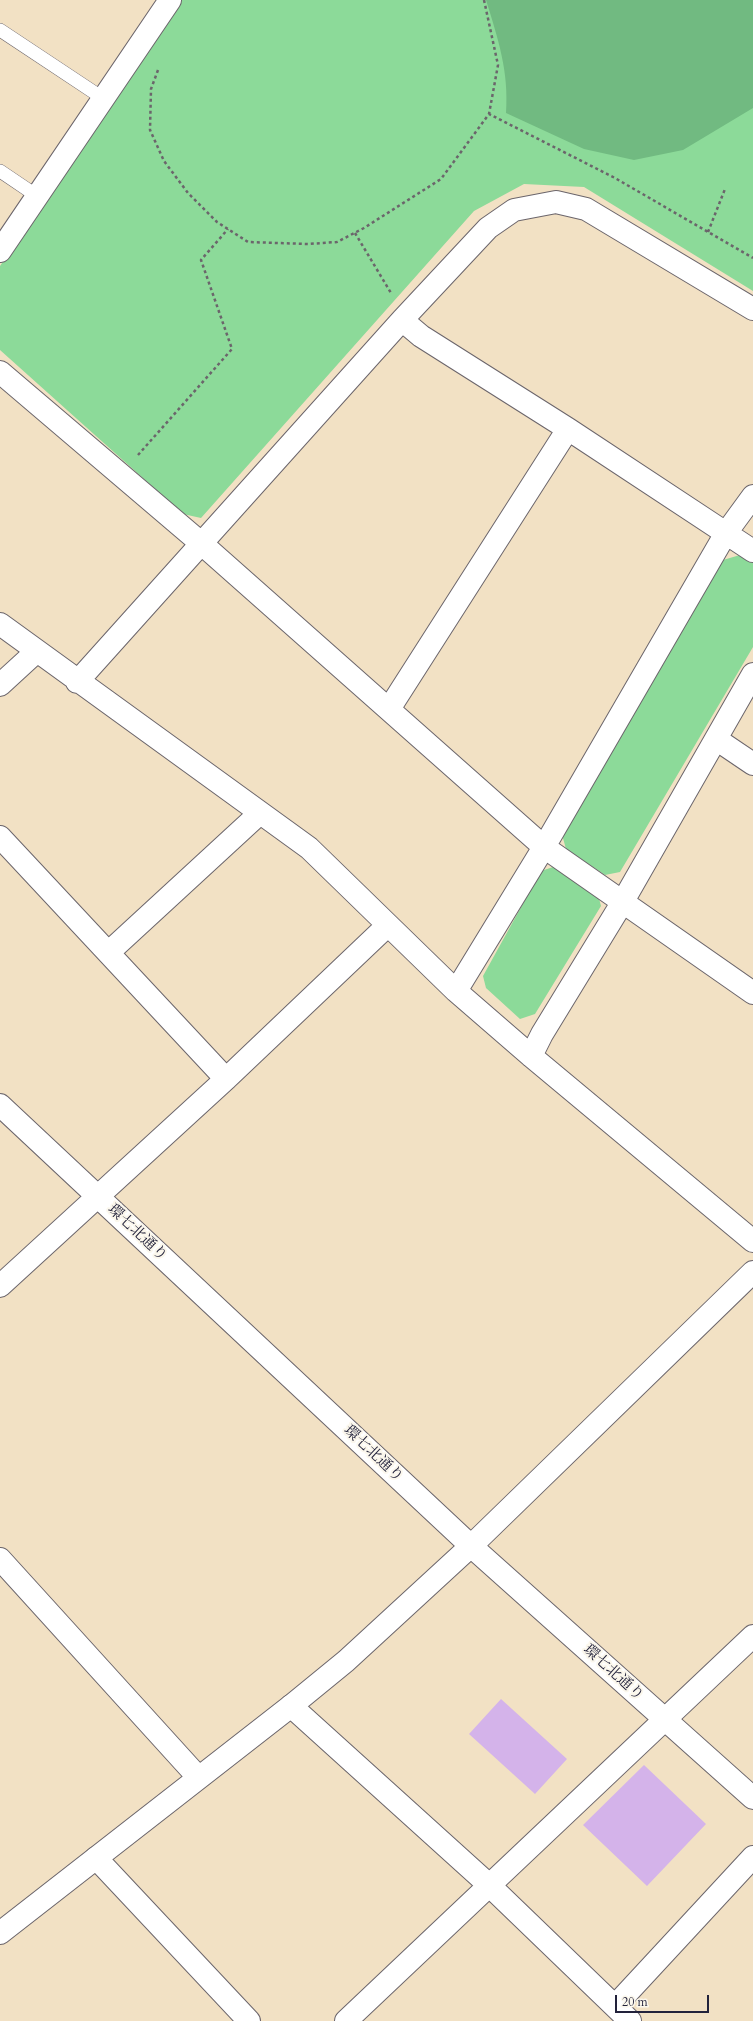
<!DOCTYPE html>
<meta charset="utf-8">
<style>
body{margin:0}
#map{position:relative;width:753px;height:2021px;overflow:hidden;background:#f2e1c4;font-family:Cardo,serif}
canvas{display:block}
.scale{position:absolute;left:615px;top:1995px;width:94px;height:18px;box-sizing:border-box;border:2px solid #22223b;border-top:0;padding-left:5px;font-size:12px;line-height:14px;white-space:nowrap;color:#22223b;-webkit-text-stroke:3px #fbf7ec;paint-order:stroke}
</style>
<div id="map">
<canvas width="753" height="2021"></canvas>
<div class="scale">20 m</div>
</div>
<script>
const c = document.querySelector('canvas').getContext('2d');
c.lineJoin = 'round';
function paint(path, color) {
  c.fillStyle = color;
  c.fill(path, 'evenodd');
}
function trace(path, color, width, dash) {
  c.strokeStyle = color;
  c.lineWidth = width;
  c.lineCap = dash ? 'butt' : 'round';
  c.setLineDash(dash || []);
  c.stroke(path);
}
function write(font, color, halo, rows, align = 'center') {
  c.font = font + ' Cardo,"Noto Serif JP",serif';
  c.lineWidth = 4;
  c.setLineDash([]);
  c.textBaseline = 'middle';
  c.strokeStyle = halo;
  c.fillStyle = color;
  for (const [text, x, y, turn = 0] of rows) {
    c.save();
    c.translate(x, y);
    c.rotate((+turn || 0) * Math.PI / 180);
    c.textAlign = isNaN(turn) ? turn : align;
    if (halo) c.strokeText(text, 0, 0);
    c.fillText(text, 0, 0);
    c.restore();
  }
}
const green = new Path2D(`
 M181 0H753V291L584 187 524 184 474 211 201 518 183 514 0 350V266Z
 M740 555 753 563V647L620 872 605 875 566 849 561 831 723 560Z
 M556 866 597 891 601 906 535 1014 520 1019 486 988 483 976 541 871Z`);
const forest = new Path2D(`
 M486 0H753V108L683 150 634 160 584 149 506 113C509 71 498 39 486 0Z`);
const building = new Path2D(`
 M501 1699 567 1759 535 1794 469 1734Z
 M644 1765 706 1824 647 1886 583 1825Z`);
const path = new Path2D(`
 M484 0 498 65 489 114
 M158 70 151 89 150 130 164 161 188 193 217 222 248 242 308 244 337 242 364 228 441 179 489 114 615 178 753 258
 M708 232 725 189
 M355 233 391 293
 M138 455 232 349 201 260 228 229`);
const lane = new Path2D(`
 M0 30 104 99
 M0 171 37 196`);
const street = new Path2D(`
 M0 251 170 0
 M402 320 421 336 568 429 753 551
 M0 372 202 544 544 847 753 993
 M0 624 309 848 456 991 531 1056 753 1241
 M77 682 402 320 488 228 514 210 556 202 586 209 753 309
 M0 685 37 651
 M389 709 568 429
 M716 739 753 764
 M0 837 226 1079
 M109 952 260 813
 M456 991 544 847 726 533 753 496
 M531 1056 542 1034 622 903 753 674
 M0 1286 226 1079 388 925
 M0 1559 198 1777
 M291 1706 489 1885 630 2021
 M96 1858 249 2021
 M615 2006 753 1857
 M346 2021 753 1636`);
const secondary = new Path2D(`
 M0 1105 471 1546 753 1798
 M0 1933 291 1706 346 1661 471 1546 753 1272`);
const streetNames = [
 ["環七北通り",137,1233,43],
 ["環七北通り",373,1454,43],
 ["環七北通り",613,1673,42]
];
paint(green, '#8cda99');
paint(forest, '#71ba81');
paint(building, '#d4b3ea');
trace(lane, '#6b656b', 14);
trace(street, '#6b656b', 24);
trace(secondary, '#6b656b', 24);
trace(path, '#6b656b', 2.5, [3, 3]);
trace(lane, '#fff', 13);
trace(street, '#fff', 22);
trace(secondary, '#fff', 22);
write('15px', '#22223b', '#fbf7ec', streetNames);
</script>
